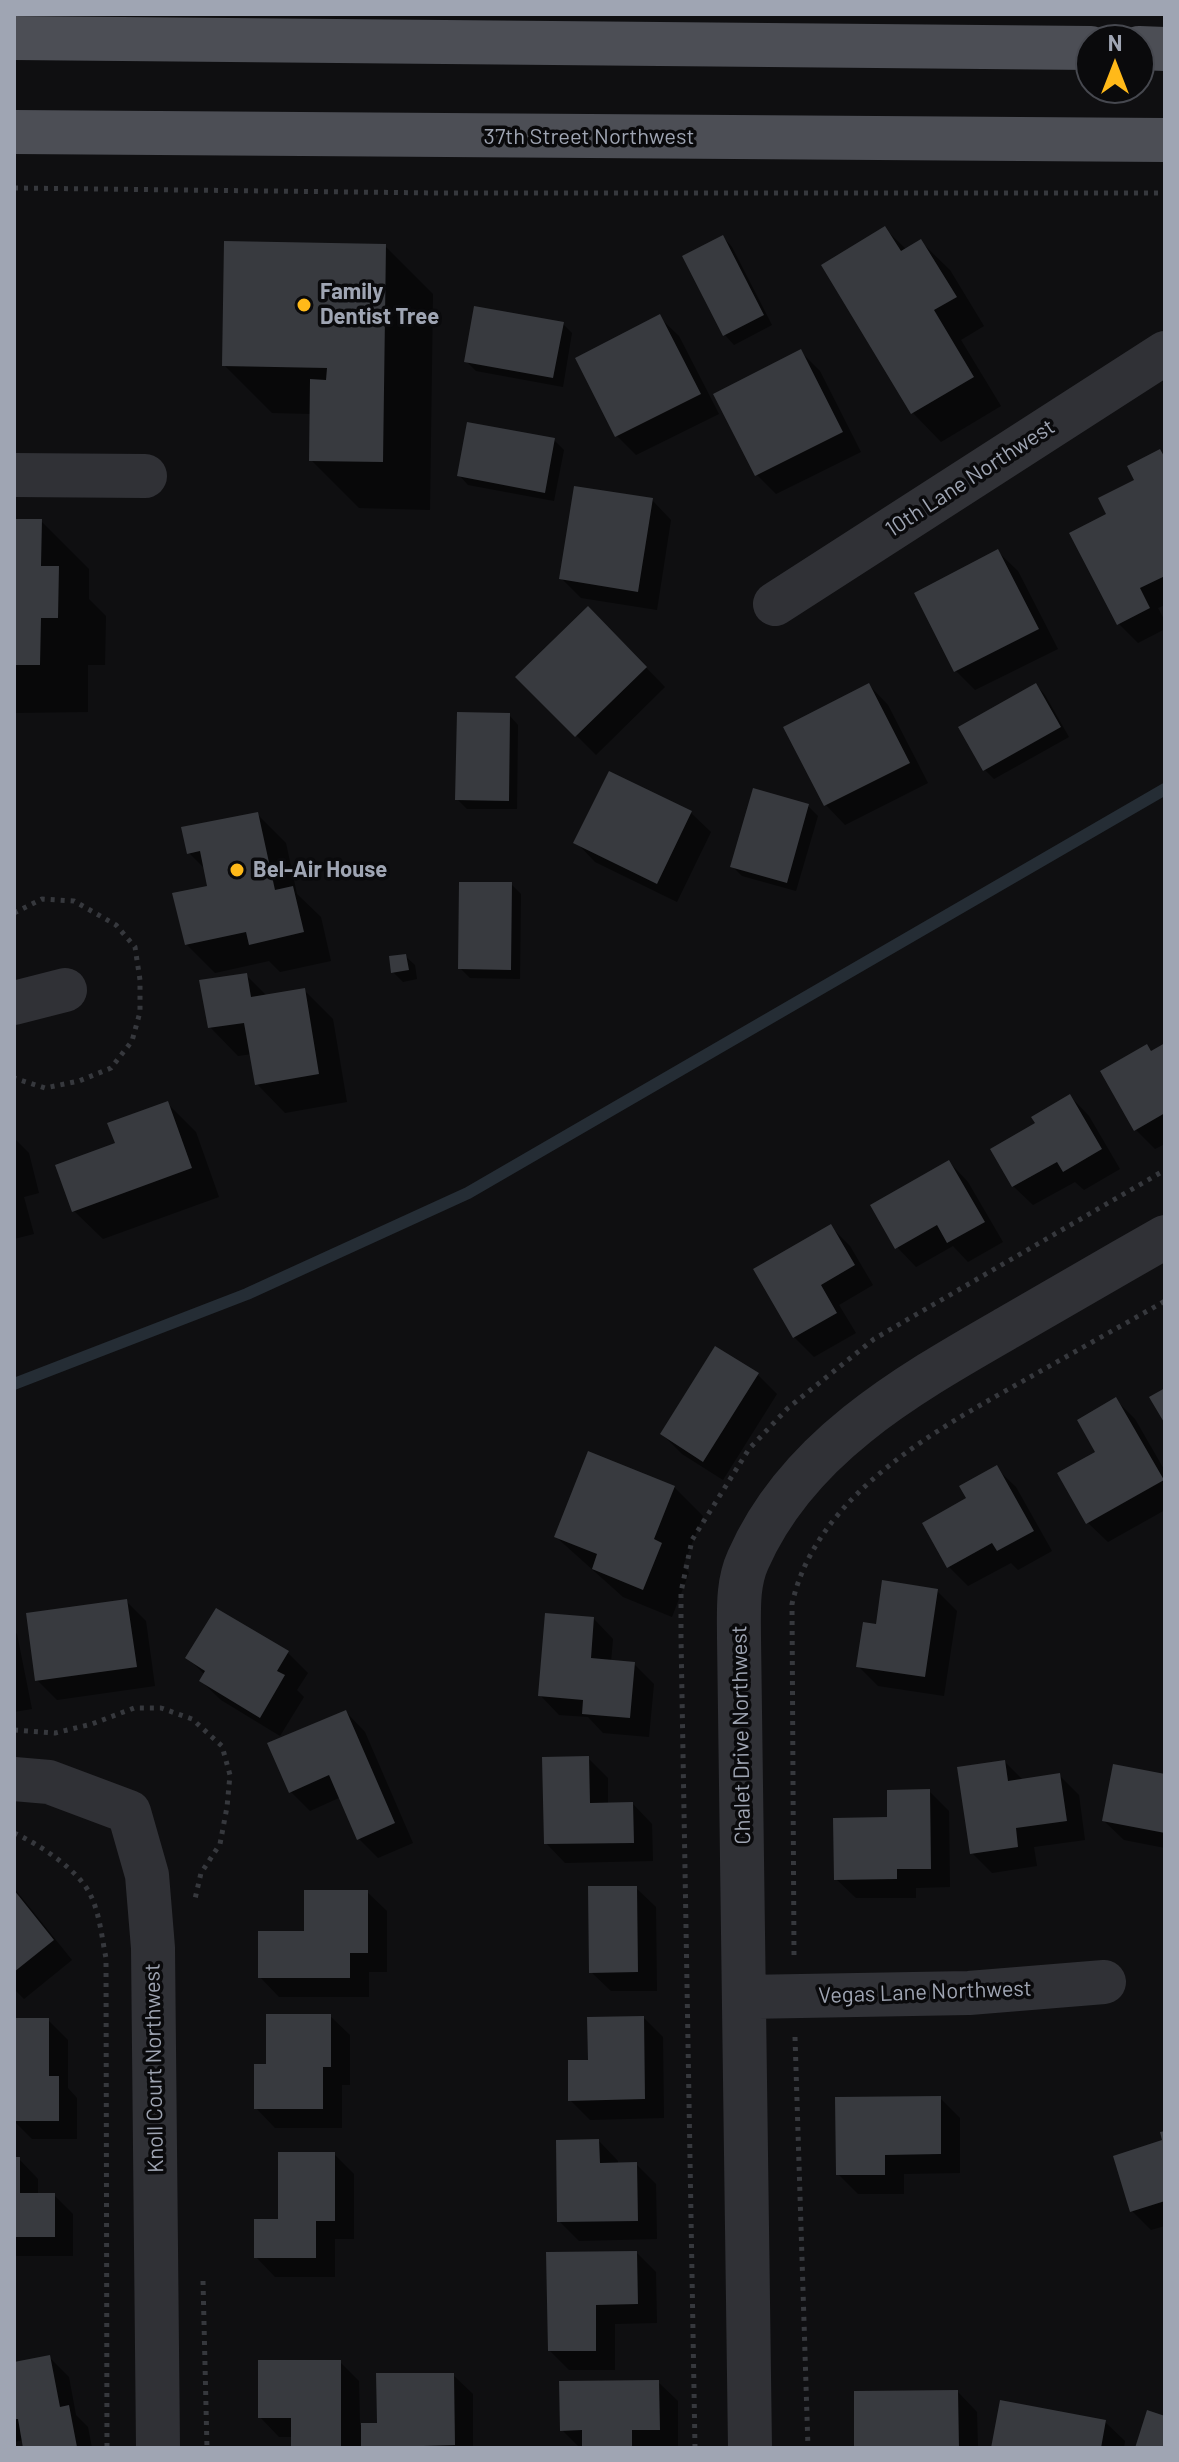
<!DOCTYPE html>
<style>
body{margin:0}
#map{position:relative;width:1179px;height:2462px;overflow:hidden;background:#0f0f11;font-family:Barlow,sans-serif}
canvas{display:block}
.frame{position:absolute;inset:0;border:16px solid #9fa5b3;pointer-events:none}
.north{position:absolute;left:1075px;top:24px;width:80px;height:80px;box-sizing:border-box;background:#0a0a0c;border:2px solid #46484f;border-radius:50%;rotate:0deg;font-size:22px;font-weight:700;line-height:32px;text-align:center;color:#9fa5b3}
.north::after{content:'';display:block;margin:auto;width:28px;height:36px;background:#ffb919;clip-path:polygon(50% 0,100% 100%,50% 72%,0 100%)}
</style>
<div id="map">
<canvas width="1179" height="2462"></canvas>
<div class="frame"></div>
<div class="north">N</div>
</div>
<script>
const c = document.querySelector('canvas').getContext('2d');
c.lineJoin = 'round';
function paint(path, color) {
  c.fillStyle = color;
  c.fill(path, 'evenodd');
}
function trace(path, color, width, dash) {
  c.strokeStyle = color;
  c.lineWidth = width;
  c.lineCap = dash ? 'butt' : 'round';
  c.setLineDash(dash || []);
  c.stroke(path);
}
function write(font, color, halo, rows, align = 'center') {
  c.font = font + ' Barlow,sans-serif';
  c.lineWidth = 7;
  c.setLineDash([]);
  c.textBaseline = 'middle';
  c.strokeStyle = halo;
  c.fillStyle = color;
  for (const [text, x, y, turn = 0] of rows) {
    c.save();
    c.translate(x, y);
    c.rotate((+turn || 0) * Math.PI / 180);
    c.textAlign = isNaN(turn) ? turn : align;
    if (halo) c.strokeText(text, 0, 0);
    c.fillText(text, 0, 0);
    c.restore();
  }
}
const shadow = new Path2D(`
 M885 229 907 250 921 242 950 270 984 326 961 340 1001 406 941 442 913 413 823 266Z
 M723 237 732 247 772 325 734 345 725 335Z
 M385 246 433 294 430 510 359 508 311 460 312 414 272 413 224 365Z
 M659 317 679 336 719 414 636 455 617 436Z
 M563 324 572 333 563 387 476 371 466 361Z
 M801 352 820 371 861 452 776 494 757 475Z
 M554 440 564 450 554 501 468 485 459 475Z
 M1160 451 1165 457V605L1158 608 1165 621V629L1138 643 1119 624 1108 515Z
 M652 500 671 520 657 610 581 598 561 578Z
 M14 521H41L89 569V599L106 616 105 665H88V712L14 713Z
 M998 552 1018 571 1058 649 975 690 956 671Z
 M588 608 665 687 596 755 518 677Z
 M869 685 888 705 928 783 845 825 826 805Z
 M1036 685 1045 695 1069 737 994 779 984 769Z
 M509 715 518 725 517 809H467L457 799Z
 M808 806 818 816 796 891 742 876 733 867Z
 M691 813 711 832 677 902 595 862 576 842Z
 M257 814 286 843 297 894 321 917 331 961 280 972 269 961 215 973 186 944 210 887 206 870 189 853Z
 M511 884 521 894 520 979 470 978 460 968Z
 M405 956 415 965 417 979 403 982 393 972Z
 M246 975 267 996 304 990 333 1019 347 1102 285 1113 257 1084 252 1054 238 1056 210 1027Z
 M1165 1046V1144L1155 1149 1136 1130 1153 1053Z
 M1070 1096 1089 1116 1120 1169 1084 1190 1075 1182 1033 1205 1013 1186 1037 1124Z
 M167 1103 196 1132 219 1197 103 1239 74 1211 117 1144Z
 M14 1138 29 1153 39 1193 24 1197 34 1234 14 1239Z
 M949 1162 968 1182 1003 1242 968 1262 953 1246 916 1267 897 1247Z
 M831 1227 850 1246 873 1285 839 1305 856 1333 814 1357 794 1337Z
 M758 1375 777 1394 723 1480 682 1454 662 1434Z
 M1116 1400 1135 1419 1165 1471V1510L1108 1542 1088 1523 1098 1453Z
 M996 1468 1016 1487 1052 1551 1018 1570 1011 1563 968 1586 949 1567 969 1499Z
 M674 1487 703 1516 683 1566 689 1573 672 1617 623 1597 556 1537Z
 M937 1591 957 1611 944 1696 878 1686 858 1666 877 1626Z
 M127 1602 146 1621 155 1686 57 1700 37 1680Z
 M216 1610 288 1653 308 1673 297 1690 304 1697 280 1736 221 1700 201 1681 205 1675 188 1658Z
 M594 1619 613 1639 611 1662 634 1664 654 1684 649 1737 603 1733 588 1717 559 1715 540 1695Z
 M14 1631 17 1634 32 1709 14 1712Z
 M346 1712 365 1732 413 1843 378 1858 359 1839 341 1797 310 1811 290 1791Z
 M588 1758 608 1778V1805L633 1804 652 1824 653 1861 565 1863 546 1843Z
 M1005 1762 1024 1781 1059 1775 1079 1795 1085 1840 1034 1847 1037 1866 992 1873 972 1853Z
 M1165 1776V1848L1124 1840 1104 1821Z
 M929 1791 949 1811 950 1887 916 1888V1898H856L836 1879 889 1819Z
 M14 1888 72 1960 24 1999 14 1989Z
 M636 1888 656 1907 657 1991H611L591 1972Z
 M367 1892 387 1911V1972H369V1997H279L260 1977 306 1933Z
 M330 2016 350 2035V2085H342V2128H275L256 2108 268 2066Z
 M644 2018 663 2037 664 2118 590 2120 570 2100 590 2062Z
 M14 2020H48L68 2040V2088L77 2098V2139H32L14 2121Z
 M940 2098 960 2118V2173L904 2174V2194H858L838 2174Z
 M1165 2133V2226L1151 2230 1132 2211 1165 2142Z
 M599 2141 618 2161V2165L636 2164 656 2184 657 2239 579 2241 559 2221Z
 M334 2154 354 2174V2239H335V2277H275L256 2257 280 2221Z
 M14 2159H19L38 2179V2195H54L73 2214V2256H14Z
 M637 2253 656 2272 657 2323 615 2324V2370H569L550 2351Z
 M49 2357 69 2377 76 2415 88 2427 92 2448H25L24 2440 14 2442V2364Z
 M340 2362 359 2381 360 2425H379L453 2375 473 2394V2448H293V2437H279L260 2417Z
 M658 2382 678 2401V2448H580L562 2430Z
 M958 2392 977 2412 978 2448H856Z
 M1105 2422 1125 2441 1124 2448H993Z`);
const stream = new Path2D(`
 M14 1384 247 1294 468 1193 1165 789`);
const building = new Path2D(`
 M885 226 901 251 921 239 957 297 934 310 974 377 911 414 821 265Z
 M723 235 764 315 723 336 682 256Z
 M224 241 386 244 383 462 309 461 310 379 326 380 327 368 222 366Z
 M474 306 564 322 553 378 464 362Z
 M660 314 701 394 615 437 575 358Z
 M801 349 843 432 755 476 713 394Z
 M467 422 555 438 545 493 457 476Z
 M1160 449 1165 458V576L1140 588 1150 608 1117 625 1069 533 1106 514 1098 498 1134 480 1127 466Z
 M574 486 653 498 638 592 559 579Z
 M14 519H42L41 566H59L58 618H41L40 665H14Z
 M998 549 1039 629 954 672 914 593Z
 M588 606 647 667 575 737 515 677Z
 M869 683 910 763 824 806 783 727Z
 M1036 683 1061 727 983 771 958 727Z
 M457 712 510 713 509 801 455 800Z
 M609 771 692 811 657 884 573 843Z
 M753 788 809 804 787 883 730 867Z
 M258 812 275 890 293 886 304 932 249 945 246 932 185 945 172 893 207 886 200 851 187 854 181 827Z
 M459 882H512L511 970 458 969Z
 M406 954 409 970 391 973 389 956Z
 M247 973 251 997 305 988 319 1074 255 1085 244 1023 208 1028 199 980Z
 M1165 1043V1113L1134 1131 1100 1071 1147 1044 1151 1051Z
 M1070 1094 1102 1149 1063 1172 1057 1162 1012 1187 990 1149 1035 1123 1031 1117Z
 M168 1101 192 1168 72 1212 55 1165 115 1143 107 1123Z
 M949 1160 985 1222 947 1243 937 1225 895 1249 870 1205Z
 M831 1224 855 1265 821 1285 837 1313 793 1338 753 1269Z
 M715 1346 759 1373 703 1462 660 1434Z
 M1165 1388V1424L1149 1397Z
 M1116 1397 1164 1480 1086 1524 1057 1473 1095 1452 1077 1420Z
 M588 1451 675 1486 654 1539 662 1543 643 1590 592 1569 597 1554 554 1537Z
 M997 1465 1034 1531 997 1551 992 1543 947 1568 922 1523 966 1498 959 1486Z
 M882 1580 938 1589 925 1677 856 1667 863 1622 876 1624Z
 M127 1599 137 1667 35 1681 26 1613Z
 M216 1608 289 1651 277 1671 285 1675 260 1718 199 1681 205 1671 185 1658Z
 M545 1613 594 1617 591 1658 635 1662 630 1718 582 1714 583 1700 538 1696Z
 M346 1710 395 1823 357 1840 329 1775 289 1793 267 1743Z
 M589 1756 590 1803 633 1802 634 1843 544 1844 542 1757Z
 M1005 1760 1008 1781 1060 1773 1067 1821 1016 1828 1018 1847 970 1854 957 1767Z
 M1113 1764 1165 1774V1833L1102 1821Z
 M930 1789 931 1869H897V1879L834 1880 833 1818 887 1817V1790Z
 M588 1886H637L638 1972 589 1973Z
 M14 1890 54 1940 14 1972Z
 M304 1890H368V1953H350V1978H258V1931H304Z
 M266 2014H331V2067H323V2109H254V2064H266Z
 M644 2016 645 2099 568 2101V2060H588L587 2017Z
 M14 2018H49V2076H59V2121H14Z
 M941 2096V2154L885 2155V2175H836L835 2097Z
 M1165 2131V2201L1130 2212 1113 2156 1162 2140 1160 2132Z
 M599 2139 600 2163 637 2162 638 2221 557 2222 556 2140Z
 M278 2152H335V2221H316V2258H254V2219H278Z
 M14 2157H20V2193H55V2237H14Z
 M637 2251 638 2304 596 2305V2351H548L546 2252Z
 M50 2355 60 2407 69 2405 77 2447 23 2448 18 2419H14V2362Z
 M258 2360H341V2448H291V2418H258Z
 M376 2373H454L455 2445 361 2448V2423H377Z
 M659 2380 660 2430H632V2448H582V2430L560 2431 559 2381Z
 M958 2390 959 2448H854V2391Z
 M1000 2400 1106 2420 1101 2448H991Z
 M1147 2410 1165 2416V2448H1135Z`);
const path = new Path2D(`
 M14 188 437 193H1165
 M14 913 42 899 74 901 116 925 135 947 140 980V1012L132 1041 111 1068 79 1081 45 1088 14 1078
 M14 1730 55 1733 92 1724 134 1708H161L192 1719 222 1746 230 1775 227 1807 220 1844 201 1873 195 1899
 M14 1833C39 1844 80 1871 91 1896 100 1915 102 1939 106 1958L107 2448
 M794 1955 792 1604C817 1492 941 1427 1032 1376 1076 1351 1121 1326 1165 1301
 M795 2037 808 2448
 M203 2281 207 2448
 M695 2448 681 1638V1592L692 1540 749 1449 788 1408 874 1339 1165 1170`);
const minor = new Path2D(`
 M14 475 145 476
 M775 604 1165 353
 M14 1003 65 990
 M14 1779 49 1782 129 1812 147 1875 153 1948 158 2448
 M745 1997 969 1993 1104 1982
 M750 2448 739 1638C739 1612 737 1584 748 1560 797 1448 906 1386 1007 1328 1059 1298 1112 1267 1165 1237`);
const major = new Path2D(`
 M14 38 1091 48
 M1139 48 1165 49
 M14 132 1165 140`);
const markers = [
 [304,305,8,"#ffb919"],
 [237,870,8,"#ffb919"]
];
const streetNames = [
 ["37th Street Northwest",589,137],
 ["10th Lane Northwest",970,478,-33],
 ["Chalet Drive Northwest",741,1735,-91],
 ["Vegas Lane Northwest",925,1992,-2],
 ["Knoll Court Northwest",154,2068,-91]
];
const poiNames = [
 ["Family",320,292],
 ["Dentist Tree",320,317],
 ["Bel-Air House",253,870]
];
paint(shadow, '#0007');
trace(stream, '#252d35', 12);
paint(building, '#383a3f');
trace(path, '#36383d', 5, [4, 6]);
trace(minor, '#303136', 44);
trace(major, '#4c4e55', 44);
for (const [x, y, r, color] of markers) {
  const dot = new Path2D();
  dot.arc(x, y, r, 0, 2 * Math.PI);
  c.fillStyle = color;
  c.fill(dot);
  trace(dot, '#0a0a0c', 3);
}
write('22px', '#9fa5b3', '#0a0a0c', streetNames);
write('bold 22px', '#9fa5b3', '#0a0a0c', poiNames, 'left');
</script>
